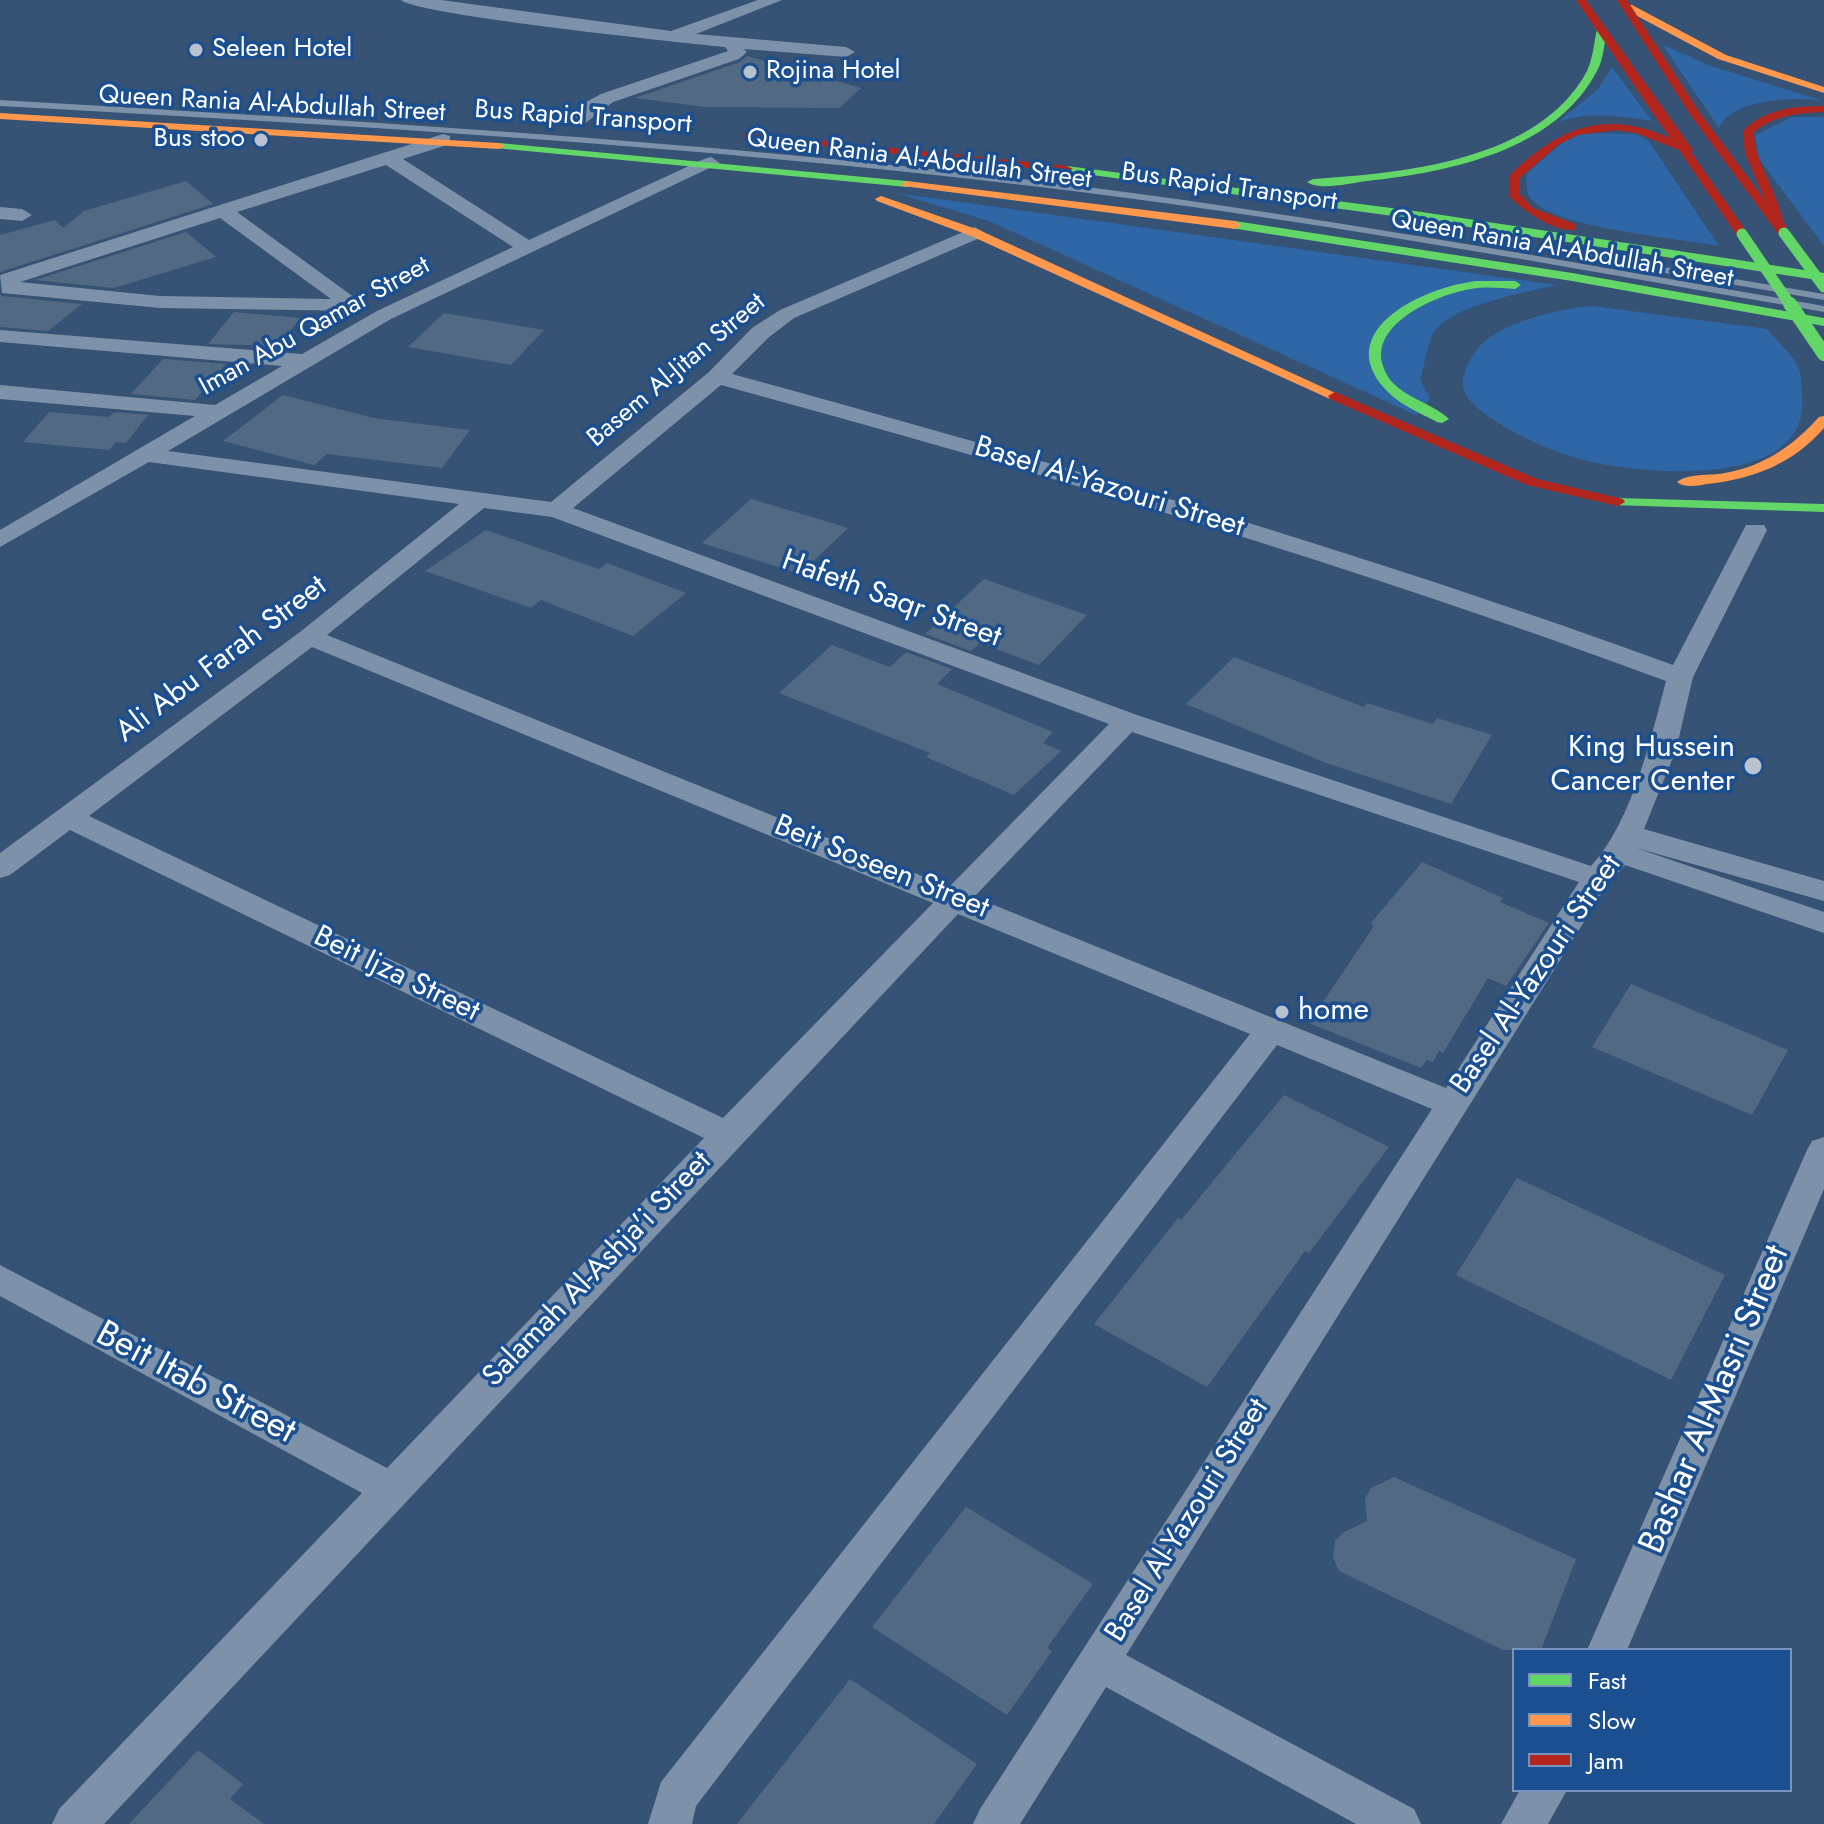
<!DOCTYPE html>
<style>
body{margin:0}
#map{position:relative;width:1824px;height:1824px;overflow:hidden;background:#365274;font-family:Jost,sans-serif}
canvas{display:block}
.legend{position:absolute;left:1512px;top:1648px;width:280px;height:144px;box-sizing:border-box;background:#1b4f8f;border:2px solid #7695bc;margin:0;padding:10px 14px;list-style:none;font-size:24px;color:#fff}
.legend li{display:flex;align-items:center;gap:16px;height:40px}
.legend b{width:40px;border:2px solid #7695bc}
</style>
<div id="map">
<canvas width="1824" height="1824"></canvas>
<ul class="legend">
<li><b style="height:10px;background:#63d668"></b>Fast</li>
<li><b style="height:10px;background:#ff974d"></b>Slow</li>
<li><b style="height:10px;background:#b3261e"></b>Jam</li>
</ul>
</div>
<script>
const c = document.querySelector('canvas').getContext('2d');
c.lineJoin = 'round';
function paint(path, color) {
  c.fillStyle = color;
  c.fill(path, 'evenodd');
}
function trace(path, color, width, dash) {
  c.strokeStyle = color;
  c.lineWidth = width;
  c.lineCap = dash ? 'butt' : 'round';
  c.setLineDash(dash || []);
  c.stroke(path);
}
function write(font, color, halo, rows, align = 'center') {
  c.font = font + ' Jost,sans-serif';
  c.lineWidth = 7;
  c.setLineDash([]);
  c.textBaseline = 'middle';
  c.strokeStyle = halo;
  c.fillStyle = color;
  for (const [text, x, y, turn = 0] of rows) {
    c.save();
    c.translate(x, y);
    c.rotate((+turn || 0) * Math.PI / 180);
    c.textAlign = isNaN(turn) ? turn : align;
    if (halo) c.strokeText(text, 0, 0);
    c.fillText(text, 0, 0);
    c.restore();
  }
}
const green = new Path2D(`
 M1662 44 1708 65 1824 101C1796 96 1731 99 1719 128Z
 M1612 67 1652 121C1621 116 1588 111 1558 122L1598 89Z
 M1792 117H1824V246L1759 159 1755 135Z
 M1587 133 1635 134 1648 140 1719 246C1676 238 1564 229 1534 202 1525 195 1527 184 1526 174L1569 137Z
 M896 193 1557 285C1527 292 1445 306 1432 336 1426 349 1425 365 1420 379L1430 399 1416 415 989 221Z
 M1593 306 1767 329C1776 341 1792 353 1798 367 1802 374 1801 388 1802 397 1811 492 1633 475 1576 458 1548 449 1518 437 1494 420 1483 413 1468 402 1464 390 1460 377 1468 362 1476 351 1493 324 1563 307 1593 306Z`);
const building = new Path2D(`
 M747 56 861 88 839 108 705 107 635 98 740 62Z
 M186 181 213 204 0 272V235L55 220 63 228 84 211Z
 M186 232 216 257 114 288 35 280Z
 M0 295 2 296 82 304 48 331 0 327Z
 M234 312 256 314 301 318 277 346 208 344Z
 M444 313 544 330 511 365 408 347Z
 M163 359 226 364 195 400 131 394Z
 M283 395 374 418 470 430 442 468 327 454 314 465 223 441Z
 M49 412 109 417 114 412 148 415 126 443 116 442 109 450 23 442Z
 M751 499 812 517 848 528 800 574 702 543Z
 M486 530 599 569 607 563 686 593 633 636 541 600 531 608 425 571Z
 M984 579 1087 615 1039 665 980 643 971 651 925 634Z
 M832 645 890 667 906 652 952 669 937 684 1053 732 1043 743 1061 751 1014 795 926 757 930 753 779 693Z
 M1234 657 1364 707 1367 703 1433 724 1437 718 1492 735 1451 804 1326 763 1186 704Z
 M1422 862 1503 898 1500 902 1549 923 1506 986 1488 978 1443 1053 1439 1051 1433 1062 1427 1060 1421 1068 1309 1023 1374 926 1370 924Z
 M1631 984 1788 1050 1752 1115 1592 1047Z
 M1284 1095 1389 1147 1309 1253 1305 1251 1207 1387 1094 1324 1178 1218 1181 1220Z
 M1517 1178 1725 1275 1671 1380 1456 1275Z
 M1394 1477 1576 1559 1541 1650H1503L1339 1571 1333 1557 1335 1541 1344 1532 1367 1521 1365 1499 1371 1488Z
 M966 1507 1093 1584 1047 1648 1052 1651 1007 1715 872 1627Z
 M850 1679 977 1764 934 1824H737Z
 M198 1750 243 1784 230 1799 264 1824H129Z`);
const lane = new Path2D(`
 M0 100C344 120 688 140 1031 180 1297 212 1560 260 1824 306V312C1560 266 1297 217 1031 186 689 145 344 125 0 106Z
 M1580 253 1824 294V300L1577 258V254Z`);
const street = new Path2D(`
 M401 0H441L671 31 758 0H782L696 34 846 47 855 52 846 57 744 49 747 52 739 59 613 102 580 127 571 122 586 102 601 94 728 51 725 47C684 43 417 15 401 0Z
 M443 134 450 136V144L403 159 529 240 704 159 711 157 720 163 391 319 168 451 551 502 709 372 752 328 780 310 975 227 985 233 982 237 794 318 768 338 732 374C1049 461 1364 552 1673 665L1746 525H1764L1767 530 1693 677 1676 750 1644 829 1824 881V901L1636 848 1824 912V933L1625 865 1607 885 1126 1655 1414 1809 1421 1824H1356L1106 1687 1020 1824H973L980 1809 1432 1109 1277 1045 696 1806 692 1824H648L661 1782 1250 1034 958 914 104 1824H52L59 1809 362 1493 0 1296V1265L387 1468 704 1138 70 830 10 875 0 878V853L300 632 459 504 149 462 0 547V530L195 416 0 399V385L215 405 282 366 0 342V330L302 354 377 311 513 247 386 165 237 212 362 303 366 307 362 311 160 308 2 293 0 275ZM220 218 331 299 160 296 20 282ZM721 385C1040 472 1356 566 1666 681 1651 738 1632 822 1591 866L1137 715 573 508ZM484 508 552 517 1109 724 949 887 327 635ZM312 647 933 903 723 1118 89 816ZM1132 732 1579 882 1446 1088 974 897Z
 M0 207 22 209 32 215 22 221 0 219Z
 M1824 1137V1189L1627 1650H1587L1807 1150 1812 1141Z
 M1520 1790H1567L1548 1824H1501Z`);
const fast = new Path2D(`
 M1602 26 1607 29C1604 43 1604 59 1597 71 1555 151 1450 172 1367 181 1351 183 1320 191 1307 182L1313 179C1403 173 1539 161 1587 71 1593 58 1594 43 1597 29Z
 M499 143 907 181 913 184 907 187 495 148 493 146Z
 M1067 166 1422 212 1824 273V281L1422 220 1063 171V167Z
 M1235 221 1572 273 1824 318V326L1572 281 1231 228 1229 225Z
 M1477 281H1515L1521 285 1515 289C1501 288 1486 286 1471 289 1439 294 1369 323 1383 366 1392 396 1429 400 1449 419L1442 423 1437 422C1420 413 1398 404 1385 389 1331 329 1427 286 1477 281Z
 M1618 498 1824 504V512L1613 505V499Z`);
const slow = new Path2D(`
 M1624 5H1632L1726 55 1824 87V93L1718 59 1624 9Z
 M0 113 499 143 505 146 499 149 0 119Z
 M907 181 1235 221 1241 225 1235 229 903 186 901 184Z
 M881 196 979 230 1342 396 1335 400 1330 399 971 236 877 201 875 199Z
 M1824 416V428C1793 464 1753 479 1707 484 1696 486 1685 488 1677 482 1688 473 1710 476 1725 473 1764 466 1793 446 1819 417Z`);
const jam = new Path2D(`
 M1576 0H1586L1693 150 1691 152 1748 234 1746 237H1738L1679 150 1636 133 1616 130 1578 135 1558 145 1520 178 1519 193 1533 208 1575 224V230C1552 231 1525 212 1509 196L1510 175C1559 127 1605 109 1670 138Z
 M1617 0H1627L1700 113 1765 200 1745 153 1743 131C1764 109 1795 106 1824 106V112C1798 113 1775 115 1754 132 1754 157 1768 176 1776 199 1782 213 1781 221 1790 233L1788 236H1780L1691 116Z
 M748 133 1067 166 1073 169 1067 172 744 138V134Z
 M1335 392 1537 479 1623 499 1625 502 1618 506 1527 485 1330 399 1328 396Z`);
const fastBridgeFar1 = new Path2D(`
 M1784 233 1824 287
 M1742 234 1791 306`);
const fastBridge = new Path2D(`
 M1790 304 1824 354`);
const markers = [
 [196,50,8,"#b9c2ce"],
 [750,72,8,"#b9c2ce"],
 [261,140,8,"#b9c2ce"],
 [1753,766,10,"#b9c2ce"],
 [1282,1012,8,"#b9c2ce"]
];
const farPoinames = [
 ["Seleen Hotel",212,50],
 ["Rojina Hotel",766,72],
 ["Bus stoo",245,140,"right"]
];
const farStreetnames = [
 ["Queen Rania Al-Abdullah Street",272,105,3],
 ["Bus Rapid Transport",583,118,4],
 ["Queen Rania Al-Abdullah Street",919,160,7],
 ["Bus Rapid Transport",1229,188,8],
 ["Queen Rania Al-Abdullah Street",1562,250,10],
 ["Iman Abu Qamar Street",315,327,-29],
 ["Basem Al-Jitan Street",677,371,-40]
];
const streetNames = [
 ["Basel Al-Yazouri Street",1109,488,17],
 ["Hafeth Saqr Street",891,600,20],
 ["Ali Abu Farah Street",222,660,-37],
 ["Beit Soseen Street",881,868,22],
 ["Beit Ijza Street",396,975,26],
 ["Basel Al-Yazouri Street",1537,975,-56],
 ["Salamah Al-Ashja'i Street",598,1270,-46],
 ["Basel Al-Yazouri Street",1188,1521,-58]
];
const poiNames = [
 ["King Hussein",1735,749],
 ["Cancer Center",1735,783],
 ["home",1298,1012,"left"]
];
const nearStreetnames = [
 ["Beit Itab Street",195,1384,28],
 ["Bashar Al-Masri Street",1716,1400,-67]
];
paint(green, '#2f66a5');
paint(building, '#526984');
paint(lane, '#7d92a8');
paint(street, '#7d92a8');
paint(fast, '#63d668');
paint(slow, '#ff974d');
paint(jam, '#b3261e');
trace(fastBridgeFar1, '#63d668', 11);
trace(fastBridge, '#63d668', 14);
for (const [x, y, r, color] of markers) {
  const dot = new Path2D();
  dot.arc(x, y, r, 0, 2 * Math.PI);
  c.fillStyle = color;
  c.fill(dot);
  trace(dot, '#1b4f8f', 3);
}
write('26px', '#fff', '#1b4f8f', farPoinames, 'left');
write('26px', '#fff', '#1b4f8f', farStreetnames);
write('30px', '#fff', '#1b4f8f', streetNames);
write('30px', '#fff', '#1b4f8f', poiNames, 'right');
write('36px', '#fff', '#1b4f8f', nearStreetnames);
</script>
